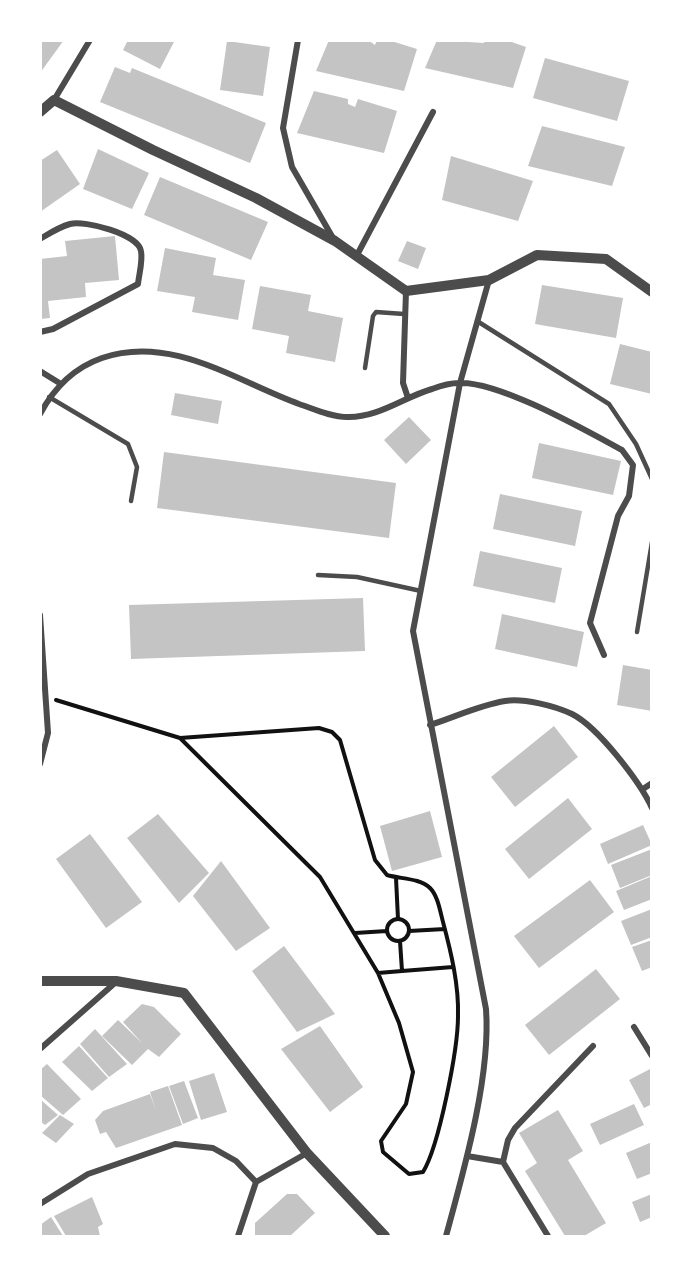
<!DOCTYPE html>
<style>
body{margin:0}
#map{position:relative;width:692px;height:1277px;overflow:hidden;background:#fff;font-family:"Fira Sans",sans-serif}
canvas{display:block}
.frame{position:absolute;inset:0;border:42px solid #fff;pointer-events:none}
</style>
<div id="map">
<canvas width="692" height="1277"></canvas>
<div class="frame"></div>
</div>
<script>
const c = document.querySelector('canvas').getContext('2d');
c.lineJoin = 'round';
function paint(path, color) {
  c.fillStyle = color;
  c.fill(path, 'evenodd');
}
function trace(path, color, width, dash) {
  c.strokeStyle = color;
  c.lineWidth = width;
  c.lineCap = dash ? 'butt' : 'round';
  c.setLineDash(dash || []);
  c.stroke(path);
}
const building = new Path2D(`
 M40 40H64L40 73Z
 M128 40H175L160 69 123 50Z
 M329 40H368L375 45 377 40H388L417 49 404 91 316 71Z
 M437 40 484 43 485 40H506L526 47 513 88 425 68Z
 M227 41 270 47 263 96 220 90Z
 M545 58 629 81 617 121 533 98Z
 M115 67 130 73 132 68 266 123 250 163 100 102Z
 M314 91 348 99V104L355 107 358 99 397 111 384 153 297 133Z
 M542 126 625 147 612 186 528 166Z
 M98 149 149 173 132 209 83 189Z
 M57 150 80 184 40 212V161Z
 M451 156 533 181 518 221 442 200Z
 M160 177 268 222 251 260 144 215Z
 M115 236 119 280 85 283 86 297 48 301 50 318 40 319V259L67 256 65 241Z
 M407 241 426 248 418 269 398 261Z
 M165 248 216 258 213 275 245 280 238 320 192 312 195 297 157 291Z
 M542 285 623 298 616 338 535 324Z
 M260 286 311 295 308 311 343 318 335 362 286 353 289 336 252 329Z
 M620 344 652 352V394L610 384Z
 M175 393 222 401 218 424 171 415Z
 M409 417 431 440 406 464 384 440Z
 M539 443 621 461 613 495 532 478Z
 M164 452 396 483 389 538 157 508Z
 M500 494 582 511 575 546 493 529Z
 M480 551 562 568 555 603 473 586Z
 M363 598 365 651 131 659 129 605Z
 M502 614 584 632 577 667 495 649Z
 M623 665 652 670V711L617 705Z
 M554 726 578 757 515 807 491 777Z
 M568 798 592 829 529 879 505 849Z
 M430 811 442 857 392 871 380 826Z
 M158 814 209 873 179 903 127 838Z
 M643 825 652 845 608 864 600 844Z
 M90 834 142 902 106 928 56 859Z
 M652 849V875L620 888 611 865Z
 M221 861 270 928 236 951 193 896Z
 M652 876V899L624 910 616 891Z
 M590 880 614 912 539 968 514 936Z
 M652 909V937L631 945 621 921Z
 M652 940V967L642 971 632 947Z
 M284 946 335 1014 297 1032 252 971Z
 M596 969 620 999 549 1055 525 1025Z
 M142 1004 154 1007 181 1034 159 1057 148 1049 132 1065 102 1036 118 1020 142 1043 123 1022Z
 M320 1026 363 1087 330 1112 281 1049Z
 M95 1029 127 1064 109 1077 80 1044Z
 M79 1046 108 1078 92 1091 62 1062Z
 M47 1064 81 1099 63 1115 40 1095V1070Z
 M652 1068V1104L644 1108 629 1080Z
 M214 1073 227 1112 201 1120 189 1081Z
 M184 1081 198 1118 183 1124 169 1086Z
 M168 1086 182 1125 116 1148 106 1132 100 1134 95 1120 103 1111 150 1094 156 1111 150 1092Z
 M40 1099 58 1115 45 1125 40 1121Z
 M634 1104 644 1125 600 1145 590 1124Z
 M558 1110 583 1151 568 1160 606 1223 584 1236H565L525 1171 537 1163 519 1133Z
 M60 1115 74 1124 56 1143 42 1133Z
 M652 1142V1173L637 1179 626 1153Z
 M287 1194H297L315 1213 290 1236H255V1223Z
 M652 1194V1217L640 1222 632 1202Z
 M92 1197 103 1224 98 1227 100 1236H66L54 1216Z
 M51 1217 63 1236H40V1225Z`);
const path = new Path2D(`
 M56 700 180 738 319 728 332 732 340 740 375 860 387 875C400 879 420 878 430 888 438 896 440 911 443 922 451 952 459 985 458 1016 458 1049 439 1146 423 1172L409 1174 383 1152 381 1141 406 1104 413 1072 399 1023 378 973 320 877 180 738
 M396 878 398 919
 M387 930a11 11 0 1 1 22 0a11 11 0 1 1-22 0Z
 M409 931 445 929
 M355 933 387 931
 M402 971 453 967
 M378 973 402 971 400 941`);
const service = new Path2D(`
 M477 321 609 404 636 444 652 479
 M365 368 373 316 376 312 404 314
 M49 397 128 444 137 467 131 501
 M318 575 357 577 421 591
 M637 632 652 542`);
const minor = new Path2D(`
 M298 40 283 128 292 167 333 238
 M54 100 90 40
 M40 239C50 233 59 227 70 224 85 220 138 234 141 251 143 261 139 274 138 284L53 329 40 332
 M357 255 433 112
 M406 291 403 383 408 398
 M40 371 61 384
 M40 414C54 388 73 368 102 358 171 334 236 381 299 404 314 409 331 417 347 417 378 418 404 397 432 389 440 386 451 383 459 383 499 381 585 430 622 450L633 465 629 496 618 516 590 623 604 655
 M40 615 48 733 40 764
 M430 725C455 717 480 705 505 701 524 698 555 706 572 714 598 727 640 782 652 808
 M643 789 652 783
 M634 1027 652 1056
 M40 1049 116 982
 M467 1156 503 1162 548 1236
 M503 1162 508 1140 515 1128 593 1046
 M40 1204 88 1174 175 1144 213 1148 236 1161 256 1182
 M238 1236 256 1182 307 1153
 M446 1236C464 1170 491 1076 486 1009L413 631 460 383 489 280`);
const tertiary = new Path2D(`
 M40 112 54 100 153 150 256 198 335 241 406 291 489 280 537 255 606 259 652 292
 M40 981H116L184 993 307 1153 385 1236`);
paint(building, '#c4c4c4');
trace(path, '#111', 4);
trace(service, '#4c4c4c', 4.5);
trace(minor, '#4c4c4c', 6);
trace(tertiary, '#4c4c4c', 10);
</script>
